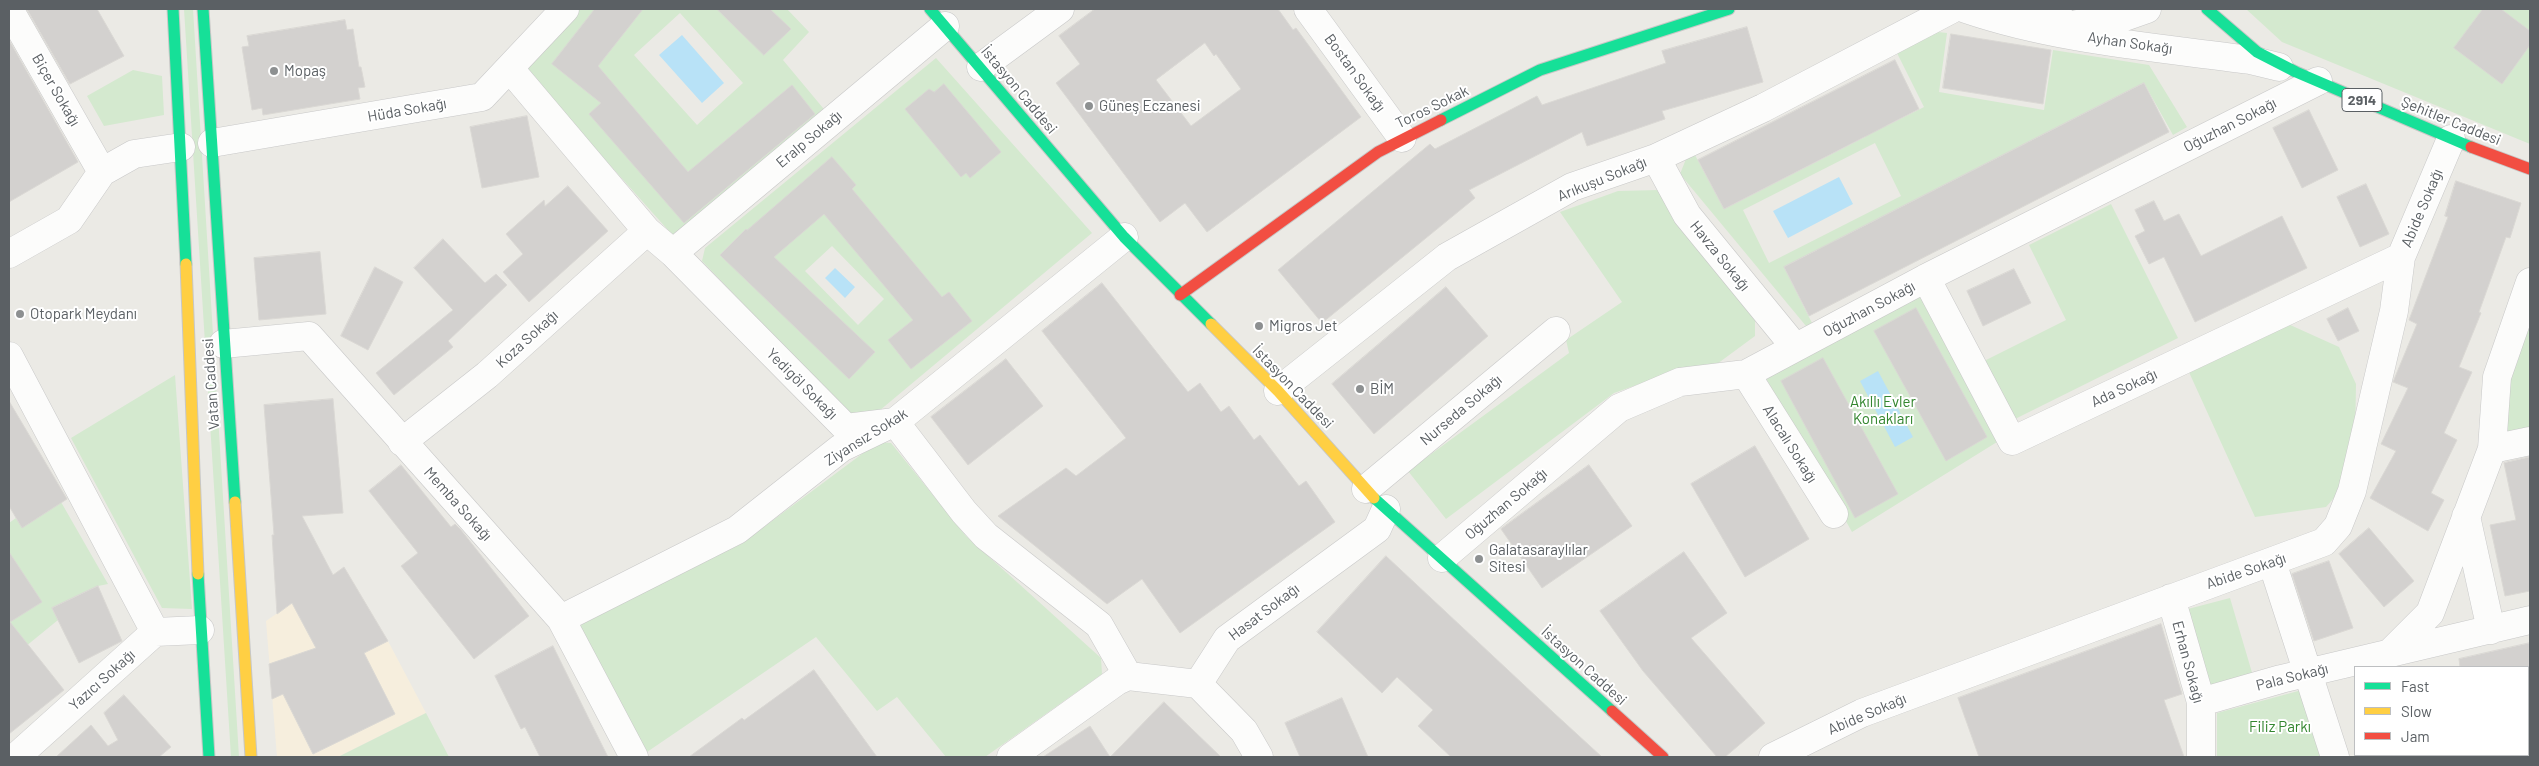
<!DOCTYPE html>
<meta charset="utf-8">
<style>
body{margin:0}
#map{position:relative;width:2539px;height:766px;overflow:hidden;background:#ebeae5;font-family:Barlow,sans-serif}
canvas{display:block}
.frame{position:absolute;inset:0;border:10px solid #5b6064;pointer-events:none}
.legend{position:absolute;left:2354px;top:666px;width:175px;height:90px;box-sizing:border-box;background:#fff;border:1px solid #bdbfc1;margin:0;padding:6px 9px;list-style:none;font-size:15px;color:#5b6064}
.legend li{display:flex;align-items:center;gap:10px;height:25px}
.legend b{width:25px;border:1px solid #bdbfc1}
</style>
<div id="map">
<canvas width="2539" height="766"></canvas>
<div class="frame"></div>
<ul class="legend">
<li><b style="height:6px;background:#16e098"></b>Fast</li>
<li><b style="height:6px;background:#ffcf43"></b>Slow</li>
<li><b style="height:6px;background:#f24e42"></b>Jam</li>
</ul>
</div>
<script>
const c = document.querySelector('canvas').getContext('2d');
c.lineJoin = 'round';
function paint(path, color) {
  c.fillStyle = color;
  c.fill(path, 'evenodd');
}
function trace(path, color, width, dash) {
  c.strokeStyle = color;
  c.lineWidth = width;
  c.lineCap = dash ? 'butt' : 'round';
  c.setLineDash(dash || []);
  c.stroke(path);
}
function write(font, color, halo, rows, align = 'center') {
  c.font = font + ' Barlow,sans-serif';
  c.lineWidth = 4;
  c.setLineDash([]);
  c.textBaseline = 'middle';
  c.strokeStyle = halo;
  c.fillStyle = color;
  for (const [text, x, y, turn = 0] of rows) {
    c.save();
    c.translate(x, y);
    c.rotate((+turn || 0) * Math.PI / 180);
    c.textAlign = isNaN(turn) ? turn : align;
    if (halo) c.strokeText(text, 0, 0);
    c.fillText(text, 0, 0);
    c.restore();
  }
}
const commercial = new Path2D(`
 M344 567 388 641 426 713 338 757H277L266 621Z`);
const green = new Path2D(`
 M184 9H193L239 757H231Z
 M579 9H787L809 32 783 60 828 114 676 239 525 70ZM680 13 743 83 697 125 634 55Z
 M2246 9H2530V144L2282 42Z
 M1938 32 1947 33 1939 92 2044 110 2053 50 2149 65 2187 127 2173 135 2144 83 1837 240 1827 268 1817 250 1784 267 1812 323 1806 326 1680 174 1686 159 1695 155 1724 209 1865 137 1856 119 1886 126 1924 107 1897 53ZM1875 143 1901 196 1769 263 1743 210Z
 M936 58 1092 233 879 411 850 415 702 261 705 248ZM832 246 884 299 858 325 805 271Z
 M133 70 162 76 164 115 104 126 87 96Z
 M1659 190 1755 306V336L1717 364 1682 369 1614 393 1446 519 1408 471 1569 353 1566 340 1622 302 1560 212 1618 191Z
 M2111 204 2178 338 2013 420 1984 361 2066 320 2029 245Z
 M1917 291 1997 442 1852 532 1763 373Z
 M2288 324 2339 347 2356 384 2355 440 2341 490 2326 507 2255 517 2188 370Z
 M2530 325V427L2505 432 2506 392Z
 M175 375 192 609 162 608 71 438Z
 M878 442 891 443 966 536 1101 658 1102 674 985 757H946L897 697 877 711 816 637 647 752 579 628 589 616 741 544Z
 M61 502 108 584 98 586 52 608 58 620 9 660V523L16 518 22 527Z
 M2230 598 2253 676 2211 687 2188 609Z
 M2302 690 2324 757H2217V713Z
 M426 713 449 757H338Z`);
const water = new Path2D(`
 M682 35 724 83 702 103 659 55Z
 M1839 177 1853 204 1788 238 1773 211Z
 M835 268 855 287 845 298 825 278Z
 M1878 371 1913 437 1895 447 1860 381Z`);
const building = new Path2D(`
 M27 9H97L124 56 70 84Z
 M595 9H643L598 66 688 172 792 85 815 114 684 223 589 114 601 103 552 64Z
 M717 9H770L791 29 764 55Z
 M1095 9H1278L1293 30 1296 28 1361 117 1207 232 1185 203 1160 222 1056 83 1080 64 1059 36ZM1205 43 1214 56 1216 54 1241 89 1191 126 1156 80Z
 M2483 9H2501L2530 31V45L2502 84 2454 48Z
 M345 20 347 30 353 29 359 67H361L365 87 358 88 360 99 263 115 262 108 252 110 242 47 249 46 247 36Z
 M1747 27 1763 82 1662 111 1665 119 1587 146 1582 132 1469 190 1475 198 1322 323 1278 270 1430 144 1435 149 1537 96 1542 105 1666 63 1662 51Z
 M1951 34 2051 50 2043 104 1943 88Z
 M9 40 78 162 9 202Z
 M1895 60 1919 109 1724 209 1698 160Z
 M2144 83 2169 132 1809 316 1784 267Z
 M944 84 1001 152 970 178 966 173 961 177 905 109 929 89 934 92Z
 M2309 110 2338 170 2302 188 2273 128Z
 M527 116 539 177 482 188 470 127Z
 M832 157 856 185 852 189 942 297 949 292 972 321 911 369 888 340 913 320 824 214 774 257 875 352 849 379 720 255 746 229 747 230Z
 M2456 181 2521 203 2510 238 2506 237 2479 312 2481 313 2459 367 2472 372 2444 433 2457 440 2431 493 2444 500 2428 531 2370 498 2396 451 2381 444 2408 388 2393 382 2417 324 2409 320 2448 217 2445 216Z
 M2366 184 2389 234 2360 247 2337 197Z
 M568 186 608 231 529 302 503 272 523 254 506 234 544 200 545 206Z
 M2154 201 2164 221 2179 214 2201 256 2282 216 2307 268 2195 322 2164 257 2149 264 2135 236 2145 231 2135 210Z
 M443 239 485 283 496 274 507 285 448 341 453 347 394 395 376 373 453 310 414 268Z
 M320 252 326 314 259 320 254 258Z
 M375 267 403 282 368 350 341 336Z
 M2014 269 2031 303 1983 326 1967 291Z
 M1102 283 1188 392 1200 383 1221 412 1229 406 1254 440 1260 435 1299 486 1306 481 1335 522 1180 633 1142 579 1107 604 998 516 1066 468 1076 476 1126 438 1042 331Z
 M1446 287 1488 336 1374 434 1332 384Z
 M1916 308 1987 437 1946 461 1874 331Z
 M2348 308 2359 331 2338 341 2327 319Z
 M1823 358 1898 494 1855 518 1781 381Z
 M1006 359 1043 406 968 465 931 417Z
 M333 399 343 513 302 516 333 575 344 567 388 641 364 653 395 714 313 754 283 694 272 699 269 664 316 648 292 603 277 614 272 535H274L264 405Z
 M9 401 67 499 22 528 9 506Z
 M1755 446 1809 539 1745 577 1691 484Z
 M2530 457V591L2505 596 2490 525 2516 520 2504 463Z
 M401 465 451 527 455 524 461 530 529 616 474 659 401 566 418 553 369 491Z
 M1589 465 1632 526 1542 588 1501 529Z
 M2369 528 2414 581 2384 607 2339 554Z
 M9 552 42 602 10 622 64 690 9 734Z
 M1684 552 1727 613 1691 638 1765 723 1725 757H1717L1643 671 1600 611Z
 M1386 556 1554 713 1602 757H1451L1418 726 1433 710 1397 677 1382 693 1317 632Z
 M2329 561 2353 628 2314 641 2292 574Z
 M98 586 122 641 79 663 52 608Z
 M2161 624 2182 694 2164 700 2184 757H1979L1958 698Z
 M2530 643V667H2460L2459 659Z
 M553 646 588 717 608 757H540L525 727 521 729 495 676Z
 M814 670 877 757H689L742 718 744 720Z
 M124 695 171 747 159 757H56L91 725 108 746 118 740 104 713Z
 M1342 698 1368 757H1300L1285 723Z
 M1164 702 1221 757H1043L1090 726 1110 757Z`);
const street = new Path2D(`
 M9 9 102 172
 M1308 9 1402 138
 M1966 9C2057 40 2155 47 2250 60L2279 67
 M2012 16 2040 14 2058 9
 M2077 24 2110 22 2147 9
 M981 67 1060 9
 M510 69 647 231 673 253 846 428 895 422 964 512 986 536 1099 625 1128 676
 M212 143 482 97 565 9
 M1656 158 1687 215 1795 347
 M673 253 945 26
 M9 254 69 220 102 172 134 154 181 147
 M1926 278 2012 441 2401 257
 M223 344 309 336 561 619 634 757
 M9 356 155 632
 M1746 374 1834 514
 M1278 391 1447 257 1572 187 1656 158 1763 108 1952 9
 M402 442 487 375 647 231
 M2492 449 2530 441
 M1366 489 1556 331
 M2466 516 2491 630
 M1442 558 1619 408 1680 382 1746 374 1926 278 2318 81
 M2272 562 2335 757
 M2171 598 2201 702V757
 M561 619 737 530 841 448 895 422 1124 237
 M2389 654 2430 613 2492 449 2497 377 2530 282
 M1198 684 1227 639 1377 529 1386 509
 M1198 684 1244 731 1259 757
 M2201 702 2281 679 2530 620
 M16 757 155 632 200 630
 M1011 757 1117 681 1128 676 1198 684
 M1773 757 1862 713 2324 542 2338 526 2352 491 2394 311 2401 257 2451 139`);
const fast = new Path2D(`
 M173 9 186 264
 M203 9 235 502
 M930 9 1124 237 1211 324
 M2207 9 2257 52 2296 72 2471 147
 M1441 120 1540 70 1729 9
 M1374 498 1612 711
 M198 574 209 757`);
const slow = new Path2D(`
 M186 264 198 574
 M1211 324 1278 391 1374 498
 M235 502 251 757`);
const jam = new Path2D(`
 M2471 147 2530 169
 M1180 295 1378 152 1441 120
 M1612 711 1663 757`);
const markers = [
 [274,71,5,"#8d9091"],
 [1089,106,5,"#8d9091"],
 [20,314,5,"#8d9091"],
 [1259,326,5,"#8d9091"],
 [1360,389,5,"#8d9091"],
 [1479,559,5,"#8d9091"]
];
const shields = [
 [2362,100,40]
];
const shieldNames = [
 ["2914",2362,100]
];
const streetNames = [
 ["Ayhan Sokağı",2130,43,8],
 ["Bostan Sokağı",1355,73,54],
 ["Biçer Sokağı",56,90,60],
 ["İstasyon Caddesi",1019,90,50],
 ["Toros Sokak",1432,107,-26],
 ["Hüda Sokağı",407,110,-10],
 ["Şehitler Caddesi",2451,121,22],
 ["Oğuzhan Sokağı",2230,125,-27],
 ["Eralp Sokağı",809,139,-40],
 ["Arıkuşu Sokağı",1602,179,-22],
 ["Abide Sokağı",2422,208,-67],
 ["Havza Sokağı",1720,256,51],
 ["Oğuzhan Sokağı",1869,309,-28],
 ["Koza Sokağı",527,339,-42],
 ["Vatan Caddesi",211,384,-94],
 ["Yedigöl Sokağı",802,384,45],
 ["İstasyon Caddesi",1293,387,46],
 ["Ada Sokağı",2124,388,-25],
 ["Nurseda Sokağı",1461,410,-40],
 ["Ziyansız Sokak",866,437,-32],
 ["Alacalı Sokağı",1790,444,58],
 ["Memba Sokağı",458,504,48],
 ["Oğuzhan Sokağı",1506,504,-40],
 ["Abide Sokağı",2246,571,-19],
 ["Hasat Sokağı",1264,612,-37],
 ["Erhan Sokağı",2188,662,75],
 ["İstasyon Caddesi",1584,666,42],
 ["Pala Sokağı",2292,677,-14],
 ["Yazıcı Sokağı",102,680,-42],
 ["Abide Sokağı",1867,714,-23]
];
const poiNames = [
 ["Mopaş",284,71],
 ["Güneş Eczanesi",1099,106],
 ["Otopark Meydanı",30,314],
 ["Migros Jet",1269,326],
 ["BİM",1370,389],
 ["Galatasaraylılar",1489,550],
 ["Sitesi",1489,567]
];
const parkNames = [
 ["Akıllı Evler",1883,402],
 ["Konakları",1883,419],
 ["Filiz Parkı",2280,727]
];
paint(commercial, '#f6eedd');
paint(green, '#d4e9cf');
paint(water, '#b8e2f7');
paint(building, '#d3d1cf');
trace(building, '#dad8d4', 1);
trace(street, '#c8c8c8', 29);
trace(fast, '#c7c7c6', 13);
trace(slow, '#c7c7c6', 13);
trace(jam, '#c7c7c6', 13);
trace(street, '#fcfcfb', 28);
trace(fast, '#16e098', 11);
trace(slow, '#ffcf43', 11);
trace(jam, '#f24e42', 11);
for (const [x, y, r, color] of markers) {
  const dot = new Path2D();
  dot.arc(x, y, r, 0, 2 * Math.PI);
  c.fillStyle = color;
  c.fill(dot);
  trace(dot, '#fff', 2);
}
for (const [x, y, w] of shields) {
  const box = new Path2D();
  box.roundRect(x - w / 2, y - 11.5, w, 23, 4);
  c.fillStyle = '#fff';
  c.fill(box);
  trace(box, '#5b6064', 1);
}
write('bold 14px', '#5b6064', null, shieldNames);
write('15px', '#5b6064', '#fff', streetNames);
write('15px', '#5b6064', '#fff', poiNames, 'left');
write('15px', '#33862f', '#fff', parkNames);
</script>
